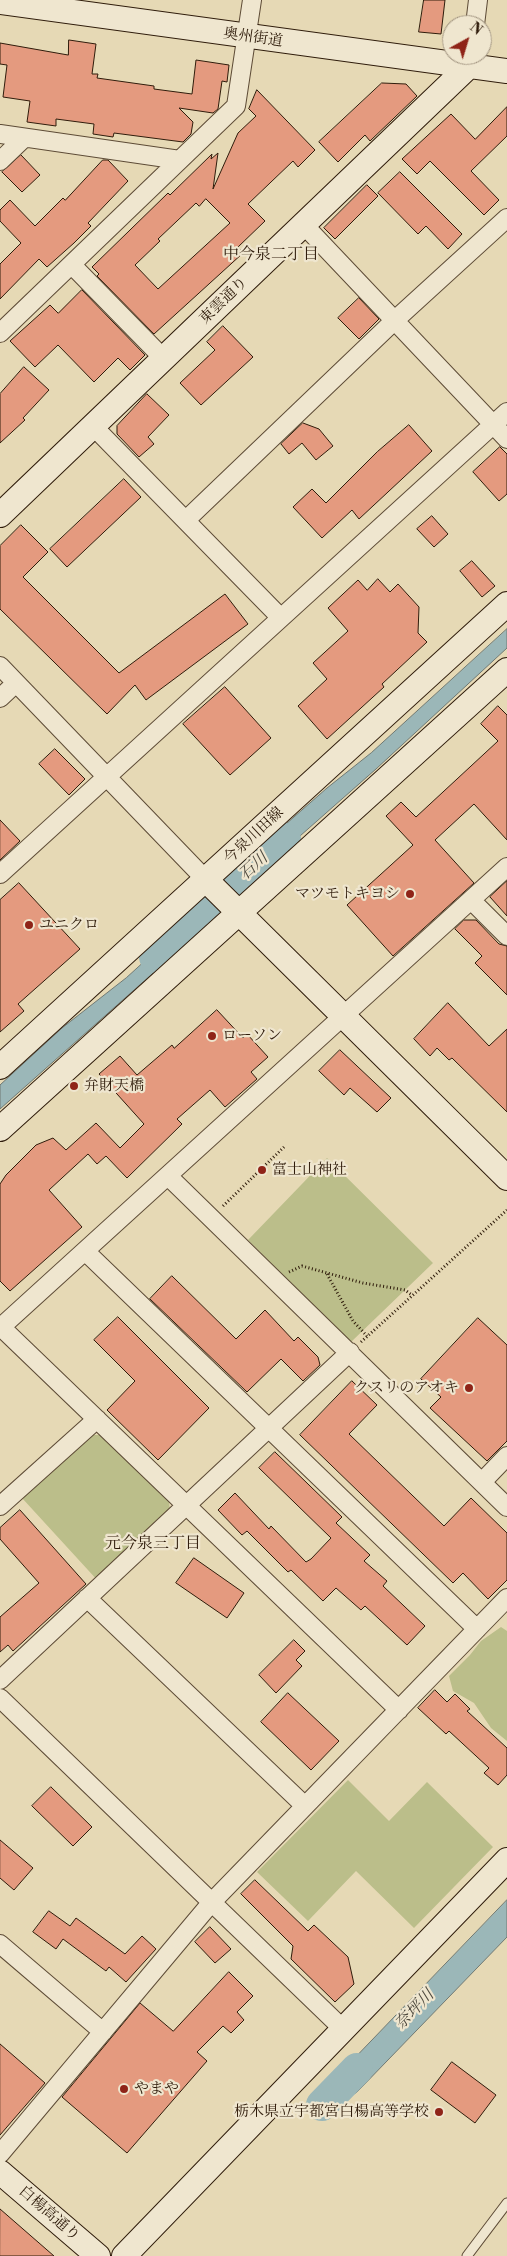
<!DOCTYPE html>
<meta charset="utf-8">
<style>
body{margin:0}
#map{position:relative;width:507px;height:2256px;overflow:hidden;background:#e6d9b5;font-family:"Libre Bodoni",serif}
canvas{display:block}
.north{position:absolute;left:442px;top:15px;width:50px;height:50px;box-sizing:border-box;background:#efe6cf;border:1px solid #a29581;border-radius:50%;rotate:39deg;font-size:14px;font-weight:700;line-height:20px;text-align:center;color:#2f1c0b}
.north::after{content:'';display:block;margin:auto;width:18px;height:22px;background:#8f2418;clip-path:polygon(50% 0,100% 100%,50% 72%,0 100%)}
</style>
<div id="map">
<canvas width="507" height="2256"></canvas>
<div class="north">N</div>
</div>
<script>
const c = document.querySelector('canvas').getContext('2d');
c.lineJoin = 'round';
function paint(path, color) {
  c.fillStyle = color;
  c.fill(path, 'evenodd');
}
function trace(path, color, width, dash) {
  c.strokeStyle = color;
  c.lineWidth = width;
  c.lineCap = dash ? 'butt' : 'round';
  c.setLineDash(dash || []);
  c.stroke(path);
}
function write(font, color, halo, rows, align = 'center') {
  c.font = font + ' "Libre Bodoni","Noto Serif JP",serif';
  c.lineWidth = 4.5;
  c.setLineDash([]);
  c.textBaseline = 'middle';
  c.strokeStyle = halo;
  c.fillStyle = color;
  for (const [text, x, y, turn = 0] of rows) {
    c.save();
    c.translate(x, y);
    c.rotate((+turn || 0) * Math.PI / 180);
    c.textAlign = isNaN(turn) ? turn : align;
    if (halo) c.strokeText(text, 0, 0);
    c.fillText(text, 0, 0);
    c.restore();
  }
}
const green = new Path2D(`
 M327 1158 433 1263 351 1342 248 1240Z
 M88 1435H100L169 1501 170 1512 99 1582 22 1498Z
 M501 1627 507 1631V1741L491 1728 474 1703 453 1691 449 1676 470 1655 481 1641Z
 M348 1780 389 1821 427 1782 493 1847 414 1928 356 1871 308 1921 257 1872Z`);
const water = new Path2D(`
 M507 629V648L376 769 258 873 245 860 327 788 371 753Z
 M186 924 196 935 0 1109V1085L62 1028 126 978Z
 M507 1900V1937L357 2092 334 2107 322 2095 347 2066Z`);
const river = new Path2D(`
 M155 957 285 839
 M322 2105 357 2069`);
const building = new Path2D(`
 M424 0H445L441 34 419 32Z
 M69 40 96 44 92 74H98L97 78 154 86V89L192 94 196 60 229 65 227 82 222 81 218 109 213 113 179 108 193 122 191 134 183 142 114 133 113 137 93 134 94 124 56 119V126L27 122 30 101 3 97 7 65 0 64V43L68 55Z
 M382 83 406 84 417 96 370 141 365 135 338 162 319 142Z
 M257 90 315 150 298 167 293 161 248 204 265 221 238 247 243 253 154 334 97 276 99 274 92 267 168 193 170 195 212 154 211 159 218 153 213 189 238 133 256 116 249 109ZM206 199 230 223 158 289 135 265 160 241 158 239 196 203 199 206Z
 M507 107V136L471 171 499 200 484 215 430 161 417 174 402 159 451 114 475 139Z
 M21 155 40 175 22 192 2 172Z
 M103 160H108L128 181 88 223 91 226 74 243 47 267 39 259 0 299V264L21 243 0 221V210L10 200 35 226 63 198 65 200Z
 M400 172 462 234 448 249 426 226 418 234 378 193Z
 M367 185 378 196 335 239 324 228Z
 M82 290 145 355 130 370 118 358 94 382 58 345 35 367 10 341 50 305 58 313Z
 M359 298 379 319 359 339 338 318Z
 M223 326 253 357 201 405 180 383 215 350 207 342Z
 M24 367 49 390 23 418 25 420 0 443V394Z
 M147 394 169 415 148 437 154 444 139 457 117 434V426Z
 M303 423 319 429 333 446 316 460 302 443 289 454 281 444Z
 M409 425 432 451 359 519 352 510 322 538 293 507 312 489 326 503 377 452Z
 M500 447 507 454V494L499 501 473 472Z
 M124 479 141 497 67 567 50 549Z
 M432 516 448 534 434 547 417 529Z
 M21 525 48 552 23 577 119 673 225 594 248 624 146 700 135 685 107 714 0 609V546Z
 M472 561 495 586 482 597 460 571Z
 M378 579 390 592 398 584 419 607 418 633 427 642 382 684 384 687 327 739 298 706 327 679 313 663 348 631 328 608 358 580 367 590Z
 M225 687 271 738 230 775 183 724Z
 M498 706 507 715V840L474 804 435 840 474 883 393 956 347 905 413 845 386 816 401 802 416 817 498 741 481 724Z
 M55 749 85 779 69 795 39 764Z
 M0 820 20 841 0 860Z
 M507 881V916L490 897Z
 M19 883 80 949 18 1004 24 1011 0 1032V900Z
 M464 920H476L499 944 507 946V995L475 963 482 956 455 929Z
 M448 1003 489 1046 507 1029V1112L452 1058 449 1060 437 1048 430 1056 414 1039Z
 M217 1010 243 1038 247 1034 268 1057 251 1072 257 1079 225 1107 210 1090 177 1119 182 1124 127 1178 106 1156 97 1164 88 1154 49 1190 82 1227 10 1291 0 1281V1184L6 1175 36 1145 53 1138 66 1150 96 1123 120 1148 144 1124 99 1074 120 1056 137 1075 172 1045 174 1048Z
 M340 1050 391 1098 377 1112 350 1088 344 1095 319 1071Z
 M172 1276 236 1339 265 1310 294 1341 298 1337 318 1357 320 1365 303 1381 281 1359 247 1392 150 1299Z
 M118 1317 209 1408 158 1460 107 1410 135 1381 94 1340Z
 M478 1318 507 1345V1441L487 1461 430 1408 441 1397 421 1379Z
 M352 1381 377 1405 349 1434 444 1526 471 1498 507 1533V1580L488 1599 463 1573 453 1583 300 1435Z
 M275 1452 342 1517 336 1523 370 1555 364 1561 387 1581 383 1586 425 1626 407 1645 365 1606 361 1610 336 1588 323 1601 291 1570 288 1572 247 1531 242 1535 218 1510 235 1493 269 1529 271 1526 306 1562 311 1559 331 1538 259 1468Z
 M20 1510 86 1584 13 1651 8 1645 0 1652V1617L39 1583 0 1539V1528Z
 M194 1558 244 1593 227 1618 176 1583Z
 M294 1640 305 1651 296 1660 302 1666 276 1693 259 1675Z
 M435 1690 447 1702 455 1694 470 1709 467 1711 507 1748V1775L498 1785 484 1773 489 1768 449 1731 446 1734 418 1708Z
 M288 1693 339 1741 311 1770 261 1722Z
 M51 1787 92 1827 73 1846 32 1806Z
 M0 1840 33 1868 14 1890 0 1878Z
 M255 1880 308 1931 314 1925 348 1957 354 1984 335 2002 291 1959 293 1946 241 1894Z
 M49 1911 70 1926 76 1918 125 1954 142 1936 156 1949 126 1982 109 1967 106 1971 63 1939 56 1949 33 1932Z
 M210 1927 231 1949 215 1963 195 1942Z
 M229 1972 253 1996 237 2012 244 2020 231 2033 223 2026 197 2052 207 2061 127 2153 62 2097 140 2003 173 2031Z
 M0 2044 45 2083 0 2135Z
 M452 2062 496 2095 475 2123 431 2090Z
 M0 2209 54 2256H0Z`);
const path = new Path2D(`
 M223 1206 284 1147
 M289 1272 302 1266 363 1283 405 1290 412 1295
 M327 1274 353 1321 367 1336
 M361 1342 507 1210`);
const lane = new Path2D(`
 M467 2256 507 2203`);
const street = new Path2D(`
 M475 25 478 0
 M0 134 180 160
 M0 161 24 138
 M304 225 507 439
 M72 265 164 359
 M0 333 236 106 252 0
 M93 426 281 618
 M186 520 394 321 507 218
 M0 666 206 880
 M0 698 16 683
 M0 874 507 412
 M471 900 507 936
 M168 1176 507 1507
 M86 1252 477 1629
 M1 1327 399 1710
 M0 1328 507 867
 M482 1482 507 1456
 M0 1506 97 1419
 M87 1598 305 1806
 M0 1680 350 1352
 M0 1698 343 2029
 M0 1944 103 2032
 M0 2154 211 1903 507 1598`);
const secondary = new Path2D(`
 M0 2 507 71
 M0 515 469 66
 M206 880 507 1178
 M0 1067 507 604
 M0 1129 507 670
 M0 2172 98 2256
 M124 2256 507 1860`);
const markers = [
 [410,894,5,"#8f2418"],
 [29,925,5,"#8f2418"],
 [212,1036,5,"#8f2418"],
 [74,1086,5,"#8f2418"],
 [262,1170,5,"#8f2418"],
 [469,1388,5,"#8f2418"],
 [124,2089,5,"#8f2418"],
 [439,2112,5,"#8f2418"]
];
const streetNames = [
 ["奥州街道",253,38,8],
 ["東雲通り",224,301,-44],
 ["今泉川田線",254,836,-43],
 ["白楊高通り",49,2214,41]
];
const poiNames = [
 ["マツモトキヨシ",400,894,"right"],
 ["ユニクロ",39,925],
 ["ローソン",222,1036],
 ["弁財天橋",84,1086],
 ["富士山神社",272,1170],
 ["クスリのアオキ",459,1388,"right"],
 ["やまや",134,2089],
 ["栃木県立宇都宮白楊高等学校",429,2112,"right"]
];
const neighbourhoodNames = [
 ["中今泉二丁目",271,255],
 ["元今泉三丁目",153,1544]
];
const waterNames = [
 ["石川",254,867,-42],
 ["奈坪川",415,2010,-46]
];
paint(green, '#bbbe8a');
paint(water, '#9bb7b8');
trace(water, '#707973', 1);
trace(river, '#9bb7b8', 32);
paint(building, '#e49a7f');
trace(building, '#2f1c0b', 1);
trace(lane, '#5d4b36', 11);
trace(street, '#5d4b36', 20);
trace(secondary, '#2f1c0b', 26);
trace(path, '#2f1c0b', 3, [1, 2.5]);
trace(lane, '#efe6cf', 9);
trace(street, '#efe6cf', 18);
trace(secondary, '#efe6cf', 24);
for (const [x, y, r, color] of markers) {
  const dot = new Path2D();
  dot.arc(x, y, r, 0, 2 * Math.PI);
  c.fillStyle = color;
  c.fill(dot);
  trace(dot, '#efe6cf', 2);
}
write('15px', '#2f1c0b', '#efe6cf', streetNames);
write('15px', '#2f1c0b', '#efe6cf', poiNames, 'left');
write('16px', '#2f1c0b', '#efe6cf', neighbourhoodNames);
write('italic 16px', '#4f4a3f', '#efe6cf', waterNames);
</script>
